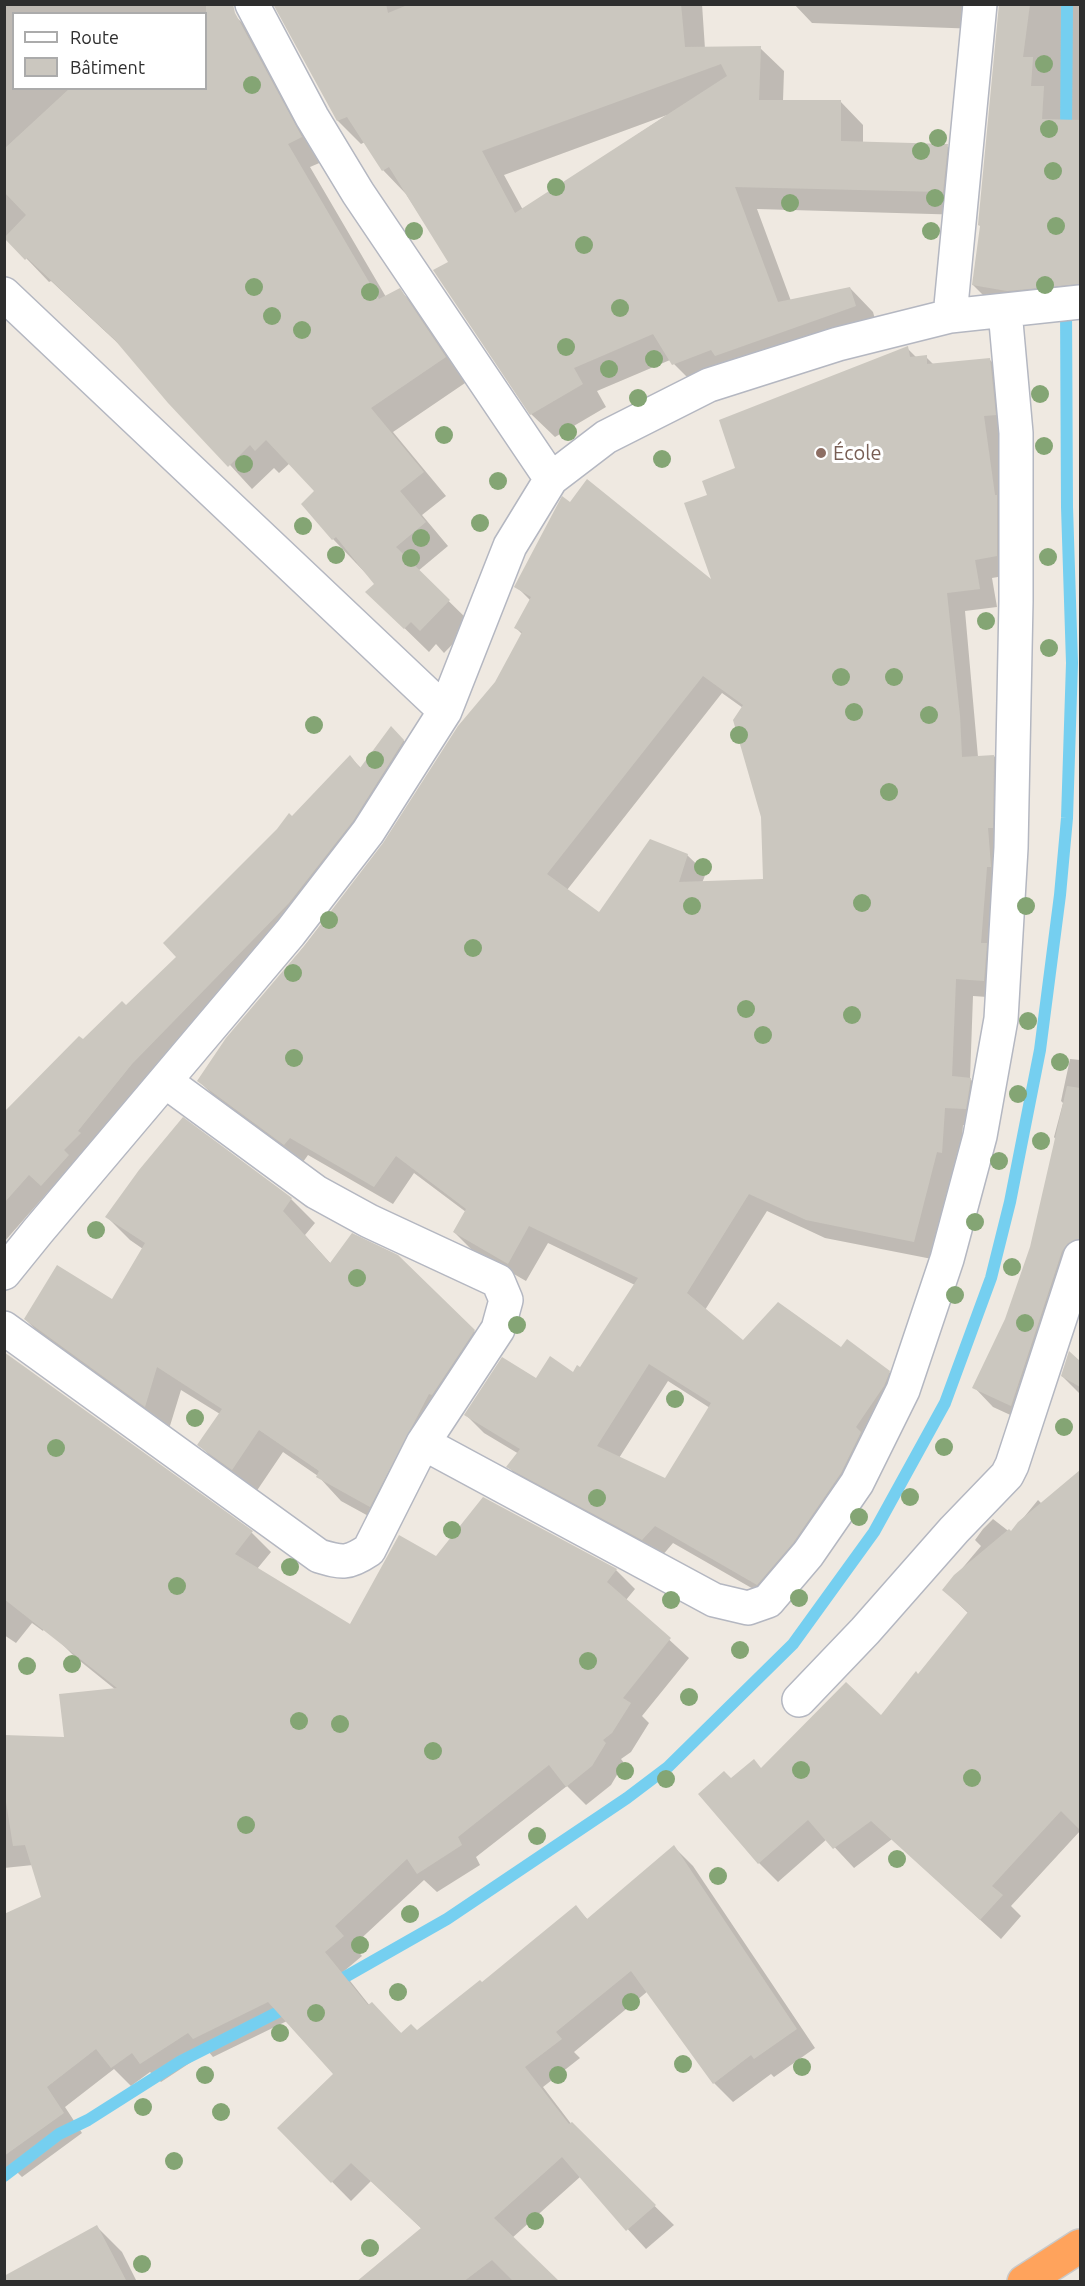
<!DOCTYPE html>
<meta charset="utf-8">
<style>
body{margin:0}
#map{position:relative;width:1085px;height:2286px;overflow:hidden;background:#efe9e1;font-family:Ubuntu,sans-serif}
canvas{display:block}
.frame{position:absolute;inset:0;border:6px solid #2e2e2e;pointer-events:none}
.legend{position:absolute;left:12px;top:12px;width:195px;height:78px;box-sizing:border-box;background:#fff;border:2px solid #ababab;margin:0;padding:8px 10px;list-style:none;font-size:18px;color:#2e2e2e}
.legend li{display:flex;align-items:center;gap:12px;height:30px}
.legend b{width:30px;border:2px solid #ababab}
</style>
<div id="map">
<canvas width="1085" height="2286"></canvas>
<div class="frame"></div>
<ul class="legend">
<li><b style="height:8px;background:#fff"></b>Route</li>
<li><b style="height:16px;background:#cbc7bf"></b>Bâtiment</li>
</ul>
</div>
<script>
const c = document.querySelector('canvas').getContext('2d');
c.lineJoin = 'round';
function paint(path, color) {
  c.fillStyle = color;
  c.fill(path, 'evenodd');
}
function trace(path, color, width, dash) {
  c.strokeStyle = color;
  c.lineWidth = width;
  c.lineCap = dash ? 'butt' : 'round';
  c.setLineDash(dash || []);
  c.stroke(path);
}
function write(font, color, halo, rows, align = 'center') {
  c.font = font + ' Ubuntu,sans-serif';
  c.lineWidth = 6;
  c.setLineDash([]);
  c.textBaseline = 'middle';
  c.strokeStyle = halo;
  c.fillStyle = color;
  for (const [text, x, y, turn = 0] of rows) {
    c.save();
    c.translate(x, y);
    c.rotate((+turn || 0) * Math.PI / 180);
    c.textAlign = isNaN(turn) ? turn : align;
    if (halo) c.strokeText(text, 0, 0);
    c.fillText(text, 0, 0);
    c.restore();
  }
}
const shadow = new Path2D(`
 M4 4H216L236 17 260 40 324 161 310 167 386 297 399 290 423 313 468 381 393 432 446 496 422 515 448 546 418 571 472 624 444 653 436 644 429 652 391 615 376 584 333 539 316 491 290 463 279 473 274 468 252 489 122 347 51 281 49 282 4 235ZM14 14H206V88H14Z
 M275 4H702L705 49 760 48 784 71 783 101H840L863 125V143L947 146 970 169 966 215 757 209 791 301 850 288 873 312 878 330 697 387 670 360 597 391 606 407 555 437 531 414 450 262 406 194 383 170 365 142 361 144 338 121ZM667 115 523 210 504 175Z
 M794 4H998L992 5 979 29 812 23Z
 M1000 4H1080V304H992L973 285 981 227Z
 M907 348 917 358 926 357 934 365 990 360 1008 378 1015 574 992 578 997 607 965 611 978 757 994 756 1012 774 1002 998 973 996 970 1079 989 1097 983 1126 963 1125 960 1170 932 1259 825 1238 767 1211 705 1310 743 1342 841 1349 889 1372 907 1391 776 1602 673 1543 661 1557 526 1484 508 1467 519 1454 484 1433 466 1415 536 1380 573 1374 581 1369 635 1285 548 1243 526 1281 472 1250 454 1232 466 1212 414 1173 393 1204 308 1155 303 1162 217 1099 199 1081 384 844 496 683 522 634 516 628 531 601 516 586 715 583 709 496 737 469ZM722 693 743 708 763 816 765 880 702 883 706 873 687 855 599 914 567 890ZM668 1381 710 1408 666 1480 619 1458Z
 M391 728 422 759 60 1203 48 1192 4 1242V1114L83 1041 126 1007 178 957 292 818 350 757 362 769Z
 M1070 1059 1080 1060V1274L1030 1424 993 1407 974 1387 1007 1319 1031 1248 1056 1140 1054 1137 1063 1103 1061 1101Z
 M291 1199 315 1223 305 1235 331 1264 474 1331 498 1355 456 1418 394 1530 341 1501 318 1476 283 1452 256 1492 223 1468 199 1445 220 1414 181 1390 169 1429 49 1343 25 1319 112 1301 143 1249 130 1240 107 1217Z
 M4 1353 252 1533 271 1552 257 1569 351 1626 437 1558 483 1499 616 1570 635 1589 626 1600 689 1658 642 1716 649 1723 631 1752 621 1759 624 1763 611 1785 586 1805 567 1786 476 1857 480 1865 437 1892 424 1880 353 1946 362 1956 343 1972 370 2006 402 2034 417 2032 482 1984 576 1907 588 1920 674 1847 693 1866 815 2048 774 2077 771 2074 733 2102 714 2083 648 1991 574 2052 580 2058 543 2087 572 2125 674 2225 646 2249 580 2177 512 2238 558 2282H381L422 2229 371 2181 351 2201 279 2128 335 2074 287 2021 213 2057 208 2051 161 2082 150 2072 131 2086 114 2069 65 2107 82 2133 22 2177 17 2172 4 2183V2041L43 1898 33 1865 4 1868V1737L65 1739 116 1690 75 1657 56 1638 53 1612 43 1631 32 1623 16 1643 4 1635Z
 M1070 1354 1080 1364V1394L1062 1376Z
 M1080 1472V1831L1011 1906 1021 1916 1001 1939 892 1839 854 1868 827 1839 778 1882 759 1863 731 1780 762 1769 881 1717 918 1676 968 1613 944 1590 981 1546 975 1540 983 1529 993 1519 1011 1533 1038 1500 1042 1504Z
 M97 2227 122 2252 137 2282H4Z`);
const stream = new Path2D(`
 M1066 136 1067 4
 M331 1985 447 1919 627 1798 668 1767 793 1644 874 1532 945 1403 991 1278 1010 1202 1040 1050 1060 895 1067 818 1072 663 1067 507 1066 306
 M4 2176 59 2134 88 2120 181 2061 292 2005`);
const building = new Path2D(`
 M206 4H233L235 13 302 137 288 144 379 299 400 288 446 357 371 408 424 472 400 491 426 522 396 547 450 600 420 631 411 622 404 629 365 592 374 584 336 537 332 540 301 504 314 491 266 440 255 451 250 445 228 467 168 403 114 339 27 258 25 260 4 238 26 215 4 192V149L70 88H206Z
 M273 4H386L388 13 410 4H681L685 47 761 46 759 100H841V141L948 144 943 192 735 187 778 302 850 287 856 306 715 356 711 350 672 365 653 334 574 368 583 384 530 415 433 270 448 262 389 167 382 171 347 117 337 121ZM721 64 727 76 515 213 482 151Z
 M999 4H1030L1023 57H1033L1031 86H1044L1042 119 1080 120V284L1007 291 972 285 980 226 978 225Z
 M908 346 910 357 927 355V364L990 358 996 415 984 416 995 495H997V556L975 560 980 589 947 593 960 716 962 757 994 755 993 828H988L991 867H987L981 943H987L984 981 956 979 952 1076 971 1078 966 1109 945 1108 942 1153 937 1152 914 1242 806 1220 749 1194 687 1293 743 1340 778 1302 841 1347 847 1339 890 1371 884 1386 856 1427 861 1432 841 1473 793 1543 757 1585 655 1526 642 1540 506 1467 520 1449 464 1415 502 1357 536 1378 550 1356 573 1372 577 1365 580 1367 638 1278 529 1226 508 1264 453 1232 466 1209 396 1156 374 1187 290 1138 284 1145 288 1148 197 1081 226 1038 305 945 383 843 458 726 495 682 522 632 514 628 531 597 514 587 562 496 570 502 587 479 711 579 684 503 707 495 702 481 735 468 719 420ZM703 676 743 705 733 720 761 817 763 879 679 882 688 854 650 839 599 912 547 874ZM649 1364 711 1403 665 1478 597 1446Z
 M391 726 404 740 353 821 289 903 132 1064 78 1131 81 1133 64 1150 69 1155 41 1186 29 1175 4 1203V1112L79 1036 83 1039 122 1001 126 1005 176 957 163 943 277 829 289 813 292 816 350 755 360 768Z
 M1067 1086 1080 1088V1239L1068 1243 1062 1251 1011 1406 972 1388 1005 1319 1030 1247Z
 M183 1117 292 1198 283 1211 330 1263 352 1233 398 1255 475 1330 432 1395 429 1394 370 1507 316 1477 319 1471 259 1430 232 1470 197 1445 222 1409 157 1367 145 1407 24 1319 57 1265 112 1299 145 1243 105 1217 139 1170Z
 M1069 1351 1080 1361V1387L1061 1376Z
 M4 1352 253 1531 235 1554 350 1624 399 1535 436 1556 483 1497 617 1569 607 1582 671 1638 623 1698 631 1703 612 1733 603 1740 606 1743 592 1766 566 1787 549 1765 458 1837 462 1845 417 1874 407 1859 335 1926 344 1936 325 1952 368 2005 372 2002 401 2033 411 2024 417 2030 480 1980 482 1982 576 1905 587 1919 674 1845 797 2029 754 2059 751 2055 713 2084 631 1971 556 2032 562 2039 525 2067 569 2124 572 2122 656 2205 626 2231 562 2157 494 2218 560 2282H514L492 2260 463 2282H356L421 2228 351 2163 331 2183 277 2128 333 2074 268 2002 193 2039 188 2033 140 2064 132 2053 111 2068 96 2049 47 2087 64 2113 4 2156V1914L41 1897 25 1845 13 1846 4 1789V1735L64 1737 59 1694 117 1688 4 1599Z
 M1080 1470V1830L1061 1811 992 1886 1003 1895 980 1920 871 1821 833 1849 808 1820 758 1864 698 1794 724 1771 731 1778 754 1759 761 1768 846 1682 881 1715 916 1671 918 1674 968 1612 942 1590 954 1575 1009 1529 1011 1531 1018 1522Z
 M97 2225 127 2282H4V2276Z`);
const minor = new Path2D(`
 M252 4 312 117 358 193 551 479
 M4 294 445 711
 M950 316 980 4
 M165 1081 316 1192 369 1221 498 1281 506 1300 498 1329 423 1443 714 1600 748 1608 768 1601 808 1554 857 1483 903 1390 947 1259 980 1136 1001 1019 1011 848 1016 601V433L1005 311
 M4 1273 38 1231 290 933 368 832 445 711 510 546 551 479 606 437 709 385 838 344 950 316 1080 302
 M4 1328 319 1556C343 1563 348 1564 369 1550L423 1443
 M799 1700 865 1631 954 1530 1007 1475 1012 1465 1080 1257`);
const highway = new Path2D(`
 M1024 2282 1080 2246`);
const trees = [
 [1044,64],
 [252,85],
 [1049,129],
 [938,138],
 [921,151],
 [1053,171],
 [556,187],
 [935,198],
 [790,203],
 [1056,226],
 [414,231],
 [931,231],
 [584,245],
 [1045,285],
 [254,287],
 [370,292],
 [620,308],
 [272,316],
 [302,330],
 [566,347],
 [654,359],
 [609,369],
 [1040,394],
 [638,398],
 [568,432],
 [444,435],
 [1044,446],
 [662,459],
 [244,464],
 [498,481],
 [480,523],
 [303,526],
 [421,538],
 [336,555],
 [1048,557],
 [411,558],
 [986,621],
 [1049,648],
 [841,677],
 [894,677],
 [854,712],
 [929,715],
 [314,725],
 [739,735],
 [375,760],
 [889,792],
 [703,867],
 [862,903],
 [692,906],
 [1026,906],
 [329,920],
 [473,948],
 [293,973],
 [746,1009],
 [852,1015],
 [1028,1021],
 [763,1035],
 [294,1058],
 [1060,1062],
 [1018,1094],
 [1041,1141],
 [999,1161],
 [975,1222],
 [96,1230],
 [1012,1267],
 [357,1278],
 [955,1295],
 [1025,1323],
 [517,1325],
 [675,1399],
 [195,1418],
 [1064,1427],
 [944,1447],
 [56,1448],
 [910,1497],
 [597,1498],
 [859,1517],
 [452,1530],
 [290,1567],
 [177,1586],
 [799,1598],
 [671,1600],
 [740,1650],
 [588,1661],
 [72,1664],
 [27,1666],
 [689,1697],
 [299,1721],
 [340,1724],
 [433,1751],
 [801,1770],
 [625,1771],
 [972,1778],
 [666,1779],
 [246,1825],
 [537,1836],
 [897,1859],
 [718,1876],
 [410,1914],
 [360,1945],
 [398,1992],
 [631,2002],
 [316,2013],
 [280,2033],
 [683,2064],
 [802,2067],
 [205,2075],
 [558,2075],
 [143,2107],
 [221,2112],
 [174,2161],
 [535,2221],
 [370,2248],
 [142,2264]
];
const markers = [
 [821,453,6,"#8d6e63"]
];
const educationNames = [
 ["École",833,453]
];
paint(shadow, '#0003');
trace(stream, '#75cff0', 12);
paint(building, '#cbc7bf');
trace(minor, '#b4b7c1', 36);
trace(highway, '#c9c9c9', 36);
trace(minor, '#fff', 33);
trace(highway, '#ffa35c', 33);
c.fillStyle = '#84a574';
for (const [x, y] of trees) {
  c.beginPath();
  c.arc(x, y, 9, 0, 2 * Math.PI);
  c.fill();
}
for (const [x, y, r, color] of markers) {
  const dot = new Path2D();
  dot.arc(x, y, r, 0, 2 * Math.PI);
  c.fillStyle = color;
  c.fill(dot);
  trace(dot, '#fff', 2);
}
write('20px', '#785e54', '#fff', educationNames, 'left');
</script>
